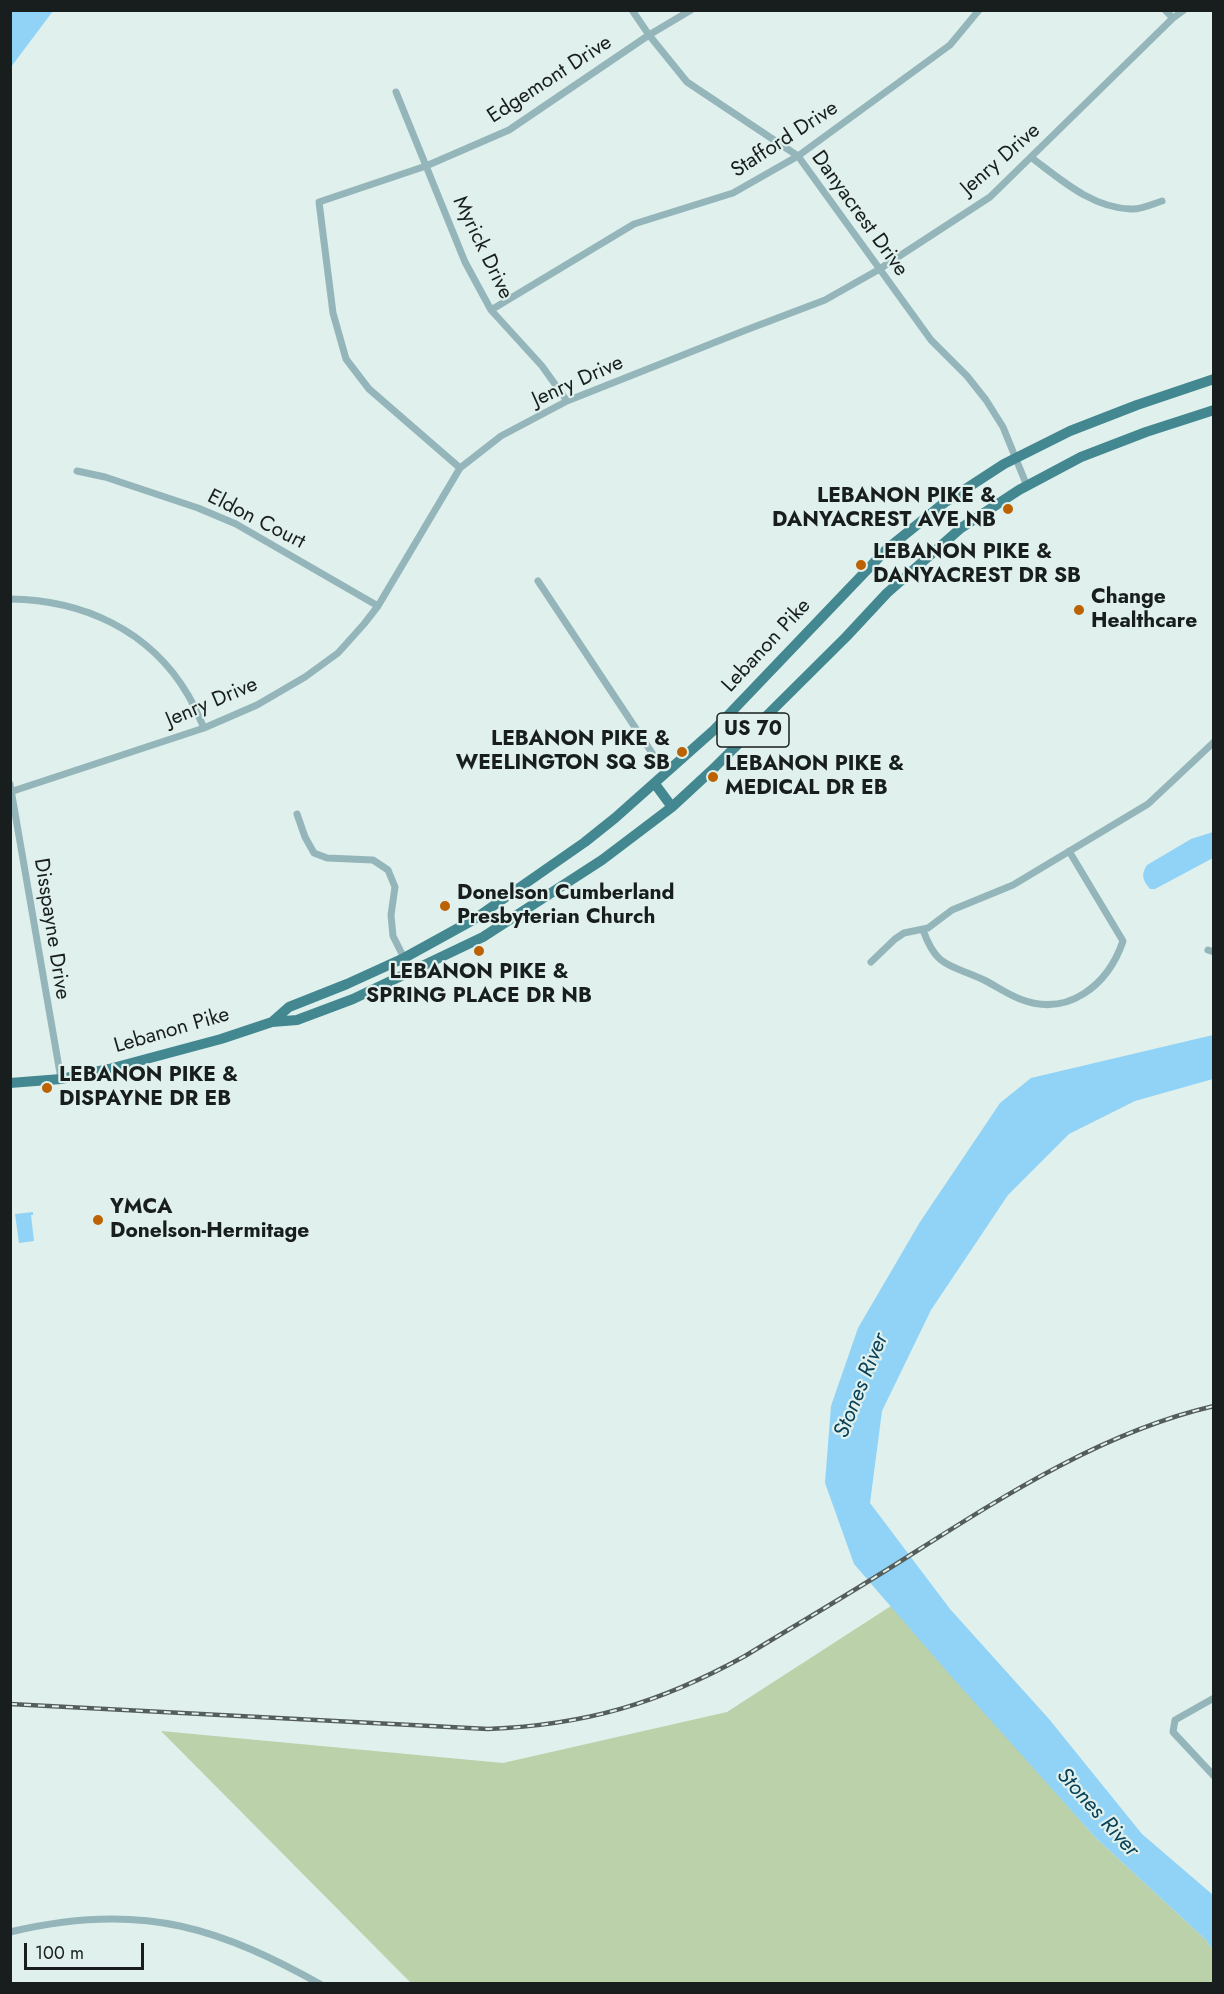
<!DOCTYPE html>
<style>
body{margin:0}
#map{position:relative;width:1224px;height:1994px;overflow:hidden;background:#e0f0ec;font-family:Jost,sans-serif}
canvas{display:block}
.frame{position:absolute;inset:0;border:12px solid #181e1d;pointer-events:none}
.scale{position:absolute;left:24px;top:1943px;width:120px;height:27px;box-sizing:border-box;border:3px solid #181e1d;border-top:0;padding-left:8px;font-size:18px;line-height:21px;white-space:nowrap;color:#181e1d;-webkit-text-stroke:4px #e0f0ec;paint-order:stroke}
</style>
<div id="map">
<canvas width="1224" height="1994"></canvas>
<div class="frame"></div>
<div class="scale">100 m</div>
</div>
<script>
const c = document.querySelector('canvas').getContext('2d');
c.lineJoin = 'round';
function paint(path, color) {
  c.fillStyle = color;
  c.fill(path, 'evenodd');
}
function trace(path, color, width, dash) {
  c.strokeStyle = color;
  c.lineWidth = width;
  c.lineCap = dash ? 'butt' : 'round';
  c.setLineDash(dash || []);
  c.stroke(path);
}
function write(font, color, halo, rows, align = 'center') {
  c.font = font + ' Jost,sans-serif';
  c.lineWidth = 4.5;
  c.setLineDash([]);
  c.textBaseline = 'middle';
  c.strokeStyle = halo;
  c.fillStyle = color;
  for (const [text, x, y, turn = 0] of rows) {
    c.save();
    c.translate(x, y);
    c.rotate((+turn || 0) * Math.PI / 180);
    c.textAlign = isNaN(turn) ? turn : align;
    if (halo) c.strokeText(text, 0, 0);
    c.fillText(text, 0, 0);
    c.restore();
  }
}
const green = new Path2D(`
 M891 1606 1095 1837 1206 1940 1213 1951V1983H411L161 1731 503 1763 727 1712Z`);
const water = new Path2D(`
 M11 10 53 11 11 67 10 11Z
 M1213 832V858L1155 889H1150C1142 880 1141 874 1147 865L1191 839Z
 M1213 1035V1079L1135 1101 1069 1134 1008 1195 931 1310 882 1411 870 1503 950 1609 1049 1719 1142 1834 1213 1895V1951L1206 1940 1095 1837 950 1675 854 1564 825 1483 831 1406 858 1328 920 1222 1000 1103 1031 1078Z
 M33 1212V1215H31L34 1241 19 1243 15 1214Z`);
const street = new Path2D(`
 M632 10 649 35 687 82 798 156 931 340 967 376 986 400 1003 427 1027 486
 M1165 10 1173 18
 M396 92 465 262 491 310 542 366 567 401
 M1032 158C1060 179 1092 208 1131 209 1140 210 1153 204 1162 201
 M491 310 634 224 733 193 798 156 950 45 979 10
 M460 468 369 389 346 359 333 313 319 202 426 166 509 130 649 35 691 10
 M77 471 105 477 198 508 236 524 378 606
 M538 581 666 774
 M10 599C83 600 150 630 188 695 194 705 199 717 204 728
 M10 784 61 1079
 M10 792 204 728 257 705 305 677 338 653 364 624 378 606 460 468 501 436 567 401 746 330 825 300 878 270 990 197 1173 18 1184 10
 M297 814 305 837 314 853 327 858 373 860 388 870 395 887 391 915 393 936 404 958
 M923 930C937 969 950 964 984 980 996 986 1007 994 1020 999 1068 1018 1108 985 1123 941L1069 851
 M1208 950 1214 952
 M871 962 895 939 904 933 928 928 952 910 1013 885 1148 804 1214 742
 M1214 1698 1175 1720 1173 1732 1214 1776
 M10 1932C64 1919 125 1914 180 1926 230 1937 275 1959 320 1984`);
const primary = new Path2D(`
 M655 784 672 807
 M272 1022 289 1007 347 984 404 958 473 920 585 842 615 818 714 730 887 549 944 503 1004 464 1070 431 1137 405 1214 379
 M10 1083 61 1079 109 1069 221 1039 272 1022 297 1020 353 999 483 937 602 860 672 807 712 770 846 637 887 593 961 528 1019 490 1081 457 1146 432 1214 410`);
const rail = new Path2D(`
 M10 1704 488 1729C586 1725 660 1703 745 1656 794 1626 844 1597 893 1566 993 1503 1097 1433 1214 1406`);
const markers = [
 [1008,509,6,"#bc6202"],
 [861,565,6,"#bc6202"],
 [1079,610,6,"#bc6202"],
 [682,752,6,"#bc6202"],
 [713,777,6,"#bc6202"],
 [445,906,6,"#bc6202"],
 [479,951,6,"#bc6202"],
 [47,1088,6,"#bc6202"],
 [98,1220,6,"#bc6202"]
];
const shields = [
 [753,730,72]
];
const shieldNames = [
 ["US 70",753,730]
];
const streetNames = [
 ["Edgemont Drive",550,80,-33],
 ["Stafford Drive",785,140,-33],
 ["Jenry Drive",1001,160,-41],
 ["Danyacrest Drive",859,214,54],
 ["Myrick Drive",482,248,64],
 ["Jenry Drive",578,382,-24],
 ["Eldon Court",256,520,27],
 ["Lebanon Pike",767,646,-47],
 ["Jenry Drive",212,703,-23],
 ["Disspayne Drive",51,929,81],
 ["Lebanon Pike",172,1031,-16]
];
const poiNames = [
 ["LEBANON PIKE &",996,497,"right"],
 ["DANYACREST AVE NB",996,521,"right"],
 ["LEBANON PIKE &",873,553],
 ["DANYACREST DR SB",873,577],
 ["Change",1091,598],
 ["Healthcare",1091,622],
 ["LEBANON PIKE &",670,740,"right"],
 ["WEELINGTON SQ SB",670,764,"right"],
 ["LEBANON PIKE &",725,765],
 ["MEDICAL DR EB",725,789],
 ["Donelson Cumberland",457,894],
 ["Presbyterian Church",457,918],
 ["LEBANON PIKE &",479,973,"center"],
 ["SPRING PLACE DR NB",479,997,"center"],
 ["LEBANON PIKE &",59,1076],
 ["DISPAYNE DR EB",59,1100],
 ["YMCA",110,1208],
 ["Donelson-Hermitage",110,1232]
];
const waterNames = [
 ["Stones River",862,1386,-68],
 ["Stones River",1097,1813,48]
];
paint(green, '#bbd1aa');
paint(water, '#90d3f6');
trace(street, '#94b6bb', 7);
trace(primary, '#438891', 10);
trace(rail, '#545d5b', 4.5);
trace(rail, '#e0f0ec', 2, [7]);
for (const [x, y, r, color] of markers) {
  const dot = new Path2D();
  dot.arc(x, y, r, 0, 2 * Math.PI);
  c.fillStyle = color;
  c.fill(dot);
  trace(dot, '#e0f0ec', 2);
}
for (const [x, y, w] of shields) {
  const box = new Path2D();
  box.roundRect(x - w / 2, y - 17, w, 34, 4.5);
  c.fillStyle = '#e0f0ec';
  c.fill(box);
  trace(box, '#181e1d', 1.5);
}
write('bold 20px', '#181e1d', null, shieldNames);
write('21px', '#181e1d', '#e0f0ec', streetNames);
write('bold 21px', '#181e1d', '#e0f0ec', poiNames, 'left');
write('italic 22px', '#094159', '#e0f0ec', waterNames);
</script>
